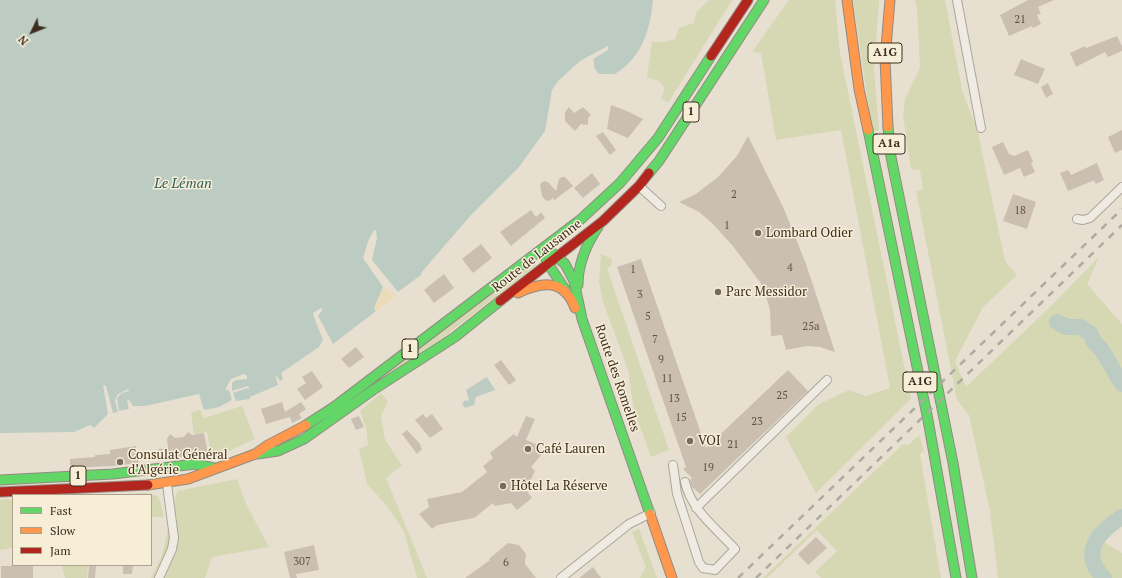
<!DOCTYPE html>
<meta charset="utf-8">
<style>
body{margin:0}
#map{position:relative;width:1122px;height:578px;overflow:hidden;background:#e7e0d1;font-family:"PT Serif",serif}
canvas{display:block}
.legend{position:absolute;left:12px;top:494px;width:140px;height:72px;box-sizing:border-box;background:#f7eed8;border:1px solid #ada18e;margin:0;padding:5px 7px;list-style:none;font-size:12px;color:#3d2e20}
.legend li{display:flex;align-items:center;gap:8px;height:20px}
.legend b{width:20px;border:1px solid #ada18e}
.north{position:absolute;left:12px;top:12px;width:40px;height:40px;-webkit-text-stroke:3px #f7eed8;paint-order:stroke;rotate:227deg;font-size:11px;font-weight:700;line-height:16px;text-align:center;color:#3d2e20}
.north::after{content:'';display:block;margin:auto;width:14px;height:18px;background:#3d2e20;clip-path:polygon(50% 0,100% 100%,50% 72%,0 100%)}
</style>
<div id="map">
<canvas width="1122" height="578"></canvas>
<ul class="legend">
<li><b style="height:5px;background:#63d668"></b>Fast</li>
<li><b style="height:5px;background:#ff974d"></b>Slow</li>
<li><b style="height:5px;background:#b3261e"></b>Jam</li>
</ul>
<div class="north">N</div>
</div>
<script>
const c = document.querySelector('canvas').getContext('2d');
c.lineJoin = 'round';
function paint(path, color) {
  c.fillStyle = color;
  c.fill(path, 'evenodd');
}
function trace(path, color, width, dash) {
  c.strokeStyle = color;
  c.lineWidth = width;
  c.lineCap = dash ? 'butt' : 'round';
  c.setLineDash(dash || []);
  c.stroke(path);
}
function write(font, color, halo, rows, align = 'center') {
  c.font = font + ' "PT Serif",serif';
  c.lineWidth = 3;
  c.setLineDash([]);
  c.textBaseline = 'middle';
  c.strokeStyle = halo;
  c.fillStyle = color;
  for (const [text, x, y, turn = 0] of rows) {
    c.save();
    c.translate(x, y);
    c.rotate((+turn || 0) * Math.PI / 180);
    c.textAlign = isNaN(turn) ? turn : align;
    if (halo) c.strokeText(text, 0, 0);
    c.fillText(text, 0, 0);
    c.restore();
  }
}
const green = new Path2D(`
 M709 0H732L668 103 661 98 665 88 659 81 647 77 652 42H665L675 39 679 28 694 23 697 11Z
 M789 0H835L840 53 911 399 816 493 786 437 819 404 849 390 866 396 890 388 841 130 776 140 761 53 752 52Z
 M853 0H879L874 69 879 130 874 131 868 102Z
 M914 0H945L962 90 978 133 1005 261 1017 275 983 307 955 361 966 387 1049 308 1099 257 1087 284 1122 324V520L1111 527 1102 541 1122 553V578H998L990 511 969 415 957 400 916 191 923 190 920 170 911 169 903 115 905 99 920 68 917 6Z
 M601 254 612 259 611 266 607 268 669 450 651 457 634 410 628 370 603 302 599 281Z
 M534 262 536 265 448 334 305 430Z
 M381 393 388 402 381 416 385 440 402 465 386 478 427 578H417L404 532 388 507 367 484 359 449 368 445 366 427 360 411Z
 M242 406 255 439 231 450 211 455 207 432 194 435 191 412 200 410 204 418Z
 M919 435 924 451 920 454 941 578H821L815 572 837 551 817 530 767 578H763L903 444 908 445Z
 M237 479 247 506 269 547 212 557 205 578H151L162 556 168 529 177 519C175 510 172 500 178 491Z
 M146 493 157 496 160 501 164 517H151V495H107Z
 M13 499V548L0 550V500Z
 M639 529 657 578H640L646 567 632 532Z
 M58 565H88L87 578H65L62 566Z`);
const sand = new Path2D(`
 M383 287 390 292 392 291 395 294 394 298 376 311 374 308Z`);
const water = new Path2D(`
 M0 0H653C650 31 642 57 615 74H599L595 69 593 59 608 50V46L580 61 559 80 552 90 545 131 519 167 471 215 421 273V275L398 292 372 260 377 238 376 231 374 230 369 239 363 258 383 287 374 308 376 311 333 344 318 316 323 309 321 308 313 313 314 317 323 340 319 347 281 373 283 379 280 381 275 374 278 385 250 397V399L236 401 233 393 247 388 250 390 248 386 232 391V383L236 380 247 379V376L244 374 231 379 226 388V391L229 390 232 400 219 407 204 410 199 394 145 406H133L129 400 127 401 129 409 119 411 117 398 122 393 129 391 128 389 117 395 115 401 118 412 113 413 106 386 103 385 108 414 94 428 90 425 74 432 0 433Z
 M487 377 495 390 476 397 474 405 465 408 462 404 465 400 467 401 469 400 466 390Z`);
const river = new Path2D(`
 M1057 322 1067 327H1080L1090 333 1094 342 1101 349 1122 384
 M1104 578C1079 553 1098 532 1122 517`);
const building = new Path2D(`
 M1028 0H1054L1038 7 1041 14 1037 15 1041 24 1033 28 1032 26 1009 36 1000 15Z
 M1117 36 1122 46V51L1108 57 1105 52 1076 67 1070 53 1085 46 1086 48Z
 M1021 59 1045 69 1038 84 1014 75Z
 M1048 83 1053 94 1046 98 1041 87Z
 M611 105 627 111 643 119 628 138 607 129Z
 M569 107 574 113 583 107 591 115 588 118V125L581 124 575 131 565 121V112Z
 M1122 130V150L1115 153 1108 137Z
 M603 132 616 150 610 155 596 136Z
 M748 136 784 209 806 264 835 352 820 347 807 346 786 350 782 335 771 336 770 310 765 292 760 282 732 245 711 222 699 212 679 202 696 194 718 177 737 156Z
 M1003 142 1009 154 1014 156 1028 150 1033 162 1031 163 1035 172 1024 177 1020 168 1004 175 992 147Z
 M1097 163 1104 180 1096 184 1094 181 1090 182 1068 191 1060 173 1068 170 1071 175Z
 M592 173 600 184 583 198 574 188Z
 M562 177H565L573 186 553 201 554 197 549 201 545 200 542 196 540 184 544 181 548 182 556 191 559 179Z
 M1013 194 1036 202 1027 229 1003 221Z
 M531 210 536 217 541 212 545 218 511 246 500 232Z
 M481 244 492 258 473 273 462 259Z
 M641 259 706 448 788 370 808 391 700 494 692 487 690 480 692 478 683 469 686 467 617 267Z
 M444 274 454 288 434 303 424 290Z
 M356 347 364 357 349 368 341 359Z
 M501 360 516 380 509 385 494 365Z
 M312 371 323 387 305 400 297 389 306 383 302 377Z
 M282 402 285 412 301 402 306 409 299 414 302 418 292 423 290 417 266 424 261 409Z
 M423 414 426 418 432 414 443 429 430 438 415 420Z
 M359 416 364 427 356 430 351 419Z
 M526 416 535 419 526 440 536 444 543 453 531 467 535 471 526 490 532 498 517 510 511 503 495 506 493 503 474 518 437 525 432 529 419 514 429 507 427 499 462 492 487 472 483 466 493 458 490 453 514 434 517 437Z
 M407 430 421 445 420 446 422 449 417 454 402 434Z
 M188 432 192 435 204 433 208 454 159 460 158 449 168 448 167 439 170 434 175 438 184 437Z
 M136 446 139 463 112 466 70 468V459L95 457V455L110 454V450Z
 M816 537 827 548 808 565 798 554Z
 M508 543 519 545 526 554 525 564 536 578H465L490 560 489 559Z
 M314 545 319 570 296 574 297 578H290L284 552Z
 M12 565H33V578H1V566H12Z
 M89 565H96L95 578H88Z
 M123 565H133L132 574H123Z
 M593 567 601 578H579Z`);
const street = new Path2D(`
 M957 0 981 128
 M639 186 661 206
 M1077 219 1083 220 1090 218 1122 187
 M673 465 677 494 699 562 703 568 715 570 735 549C717 529 691 510 685 482
 M696 508 827 380
 M159 578 172 549 174 538 167 484
 M561 578 629 524 651 513`);
const fast = new Path2D(`
 M888 127 891 157 953 463 972 578
 M868 130 928 420 956 578
 M649 173 659 161 764 0
 M550 251 565 264 574 281 582 319 650 514
 M545 255 547 262 566 291
 M578 285C578 263 586 245 598 227
 M306 425 334 407 580 220 620 183 658 138 711 56
 M257 454 278 451 304 439 373 390 455 337 500 301
 M0 480 113 474 195 464 214 468`);
const slow = new Path2D(`
 M847 0 859 89 868 130
 M888 127 885 59 890 0
 M518 293C543 281 564 279 575 308
 M148 485 188 479 255 454 268 445 306 425
 M650 514 672 578`);
const jam = new Path2D(`
 M711 56 748 0
 M500 301 603 221 639 186 649 173
 M0 492 148 485`);
const rail = new Path2D(`
 M738 578 1122 209
 M756 578 1122 225`);
const markers = [
 [758,233,4,"#786c5e"],
 [718,292,4,"#786c5e"],
 [690,441,4,"#786c5e"],
 [528,449,4,"#786c5e"],
 [120,462,4,"#786c5e"],
 [503,486,4,"#786c5e"]
];
const numberNames = [
 ["21",1020,20],
 ["2",734,195],
 ["18",1020,211],
 ["1",727,226],
 ["4",790,268],
 ["1",633,270],
 ["3",640,295],
 ["5",648,317],
 ["25a",811,327],
 ["7",655,340],
 ["9",661,360],
 ["11",667,379],
 ["25",782,396],
 ["13",674,399],
 ["15",681,418],
 ["23",757,422],
 ["21",733,445],
 ["19",708,468],
 ["307",302,562],
 ["6",506,563]
];
const shields = [
 [885,53,34],
 [691,112,16],
 [889,144,32],
 [410,349,16],
 [920,382,34],
 [78,476,16]
];
const shieldNames = [
 ["A1G",885,53],
 ["1",691,112],
 ["A1a",889,144],
 ["1",410,349],
 ["A1G",920,382],
 ["1",78,476]
];
const poiNames = [
 ["Lombard Odier",766,233],
 ["Parc Messidor",726,292],
 ["VOI",698,441],
 ["Café Lauren",536,449],
 ["Consulat Général",128,455],
 ["d’Algérie",128,470],
 ["Hôtel La Réserve",511,486]
];
const streetNames = [
 ["Route de Lausanne",537,256,-38],
 ["Route des Romelles",617,378,71]
];
const waterNames = [
 ["Le Léman",183,184]
];
paint(green, '#d6d7b3');
paint(sand, '#eadcb9');
paint(water, '#bcccc2');
trace(river, '#bcccc2', 16);
paint(building, '#cbbfb2');
trace(street, '#ada599', 10);
trace(fast, '#928b80', 11);
trace(slow, '#928b80', 11);
trace(jam, '#928b80', 11);
trace(street, '#efebe3', 8);
trace(fast, '#63d668', 9);
trace(slow, '#ff974d', 9);
trace(jam, '#b3261e', 9);
trace(rail, '#afaaa2', 2.5, [7, 7]);
for (const [x, y, r, color] of markers) {
  const dot = new Path2D();
  dot.arc(x, y, r, 0, 2 * Math.PI);
  c.fillStyle = color;
  c.fill(dot);
  trace(dot, '#f7eed8', 1.5);
}
write('11px', '#605244', null, numberNames);
for (const [x, y, w] of shields) {
  const box = new Path2D();
  box.roundRect(x - w / 2, y - 10, w, 20, 3);
  c.fillStyle = '#f7eed8';
  c.fill(box);
  trace(box, '#3d2e20', 1);
}
write('bold 12px', '#3d2e20', null, shieldNames);
write('13px', '#3d2e20', '#f7eed8', poiNames, 'left');
write('13px', '#3d2e20', '#f7eed8', streetNames);
write('italic 14px', '#2f5d5a', '#f7eed8', waterNames);
</script>
